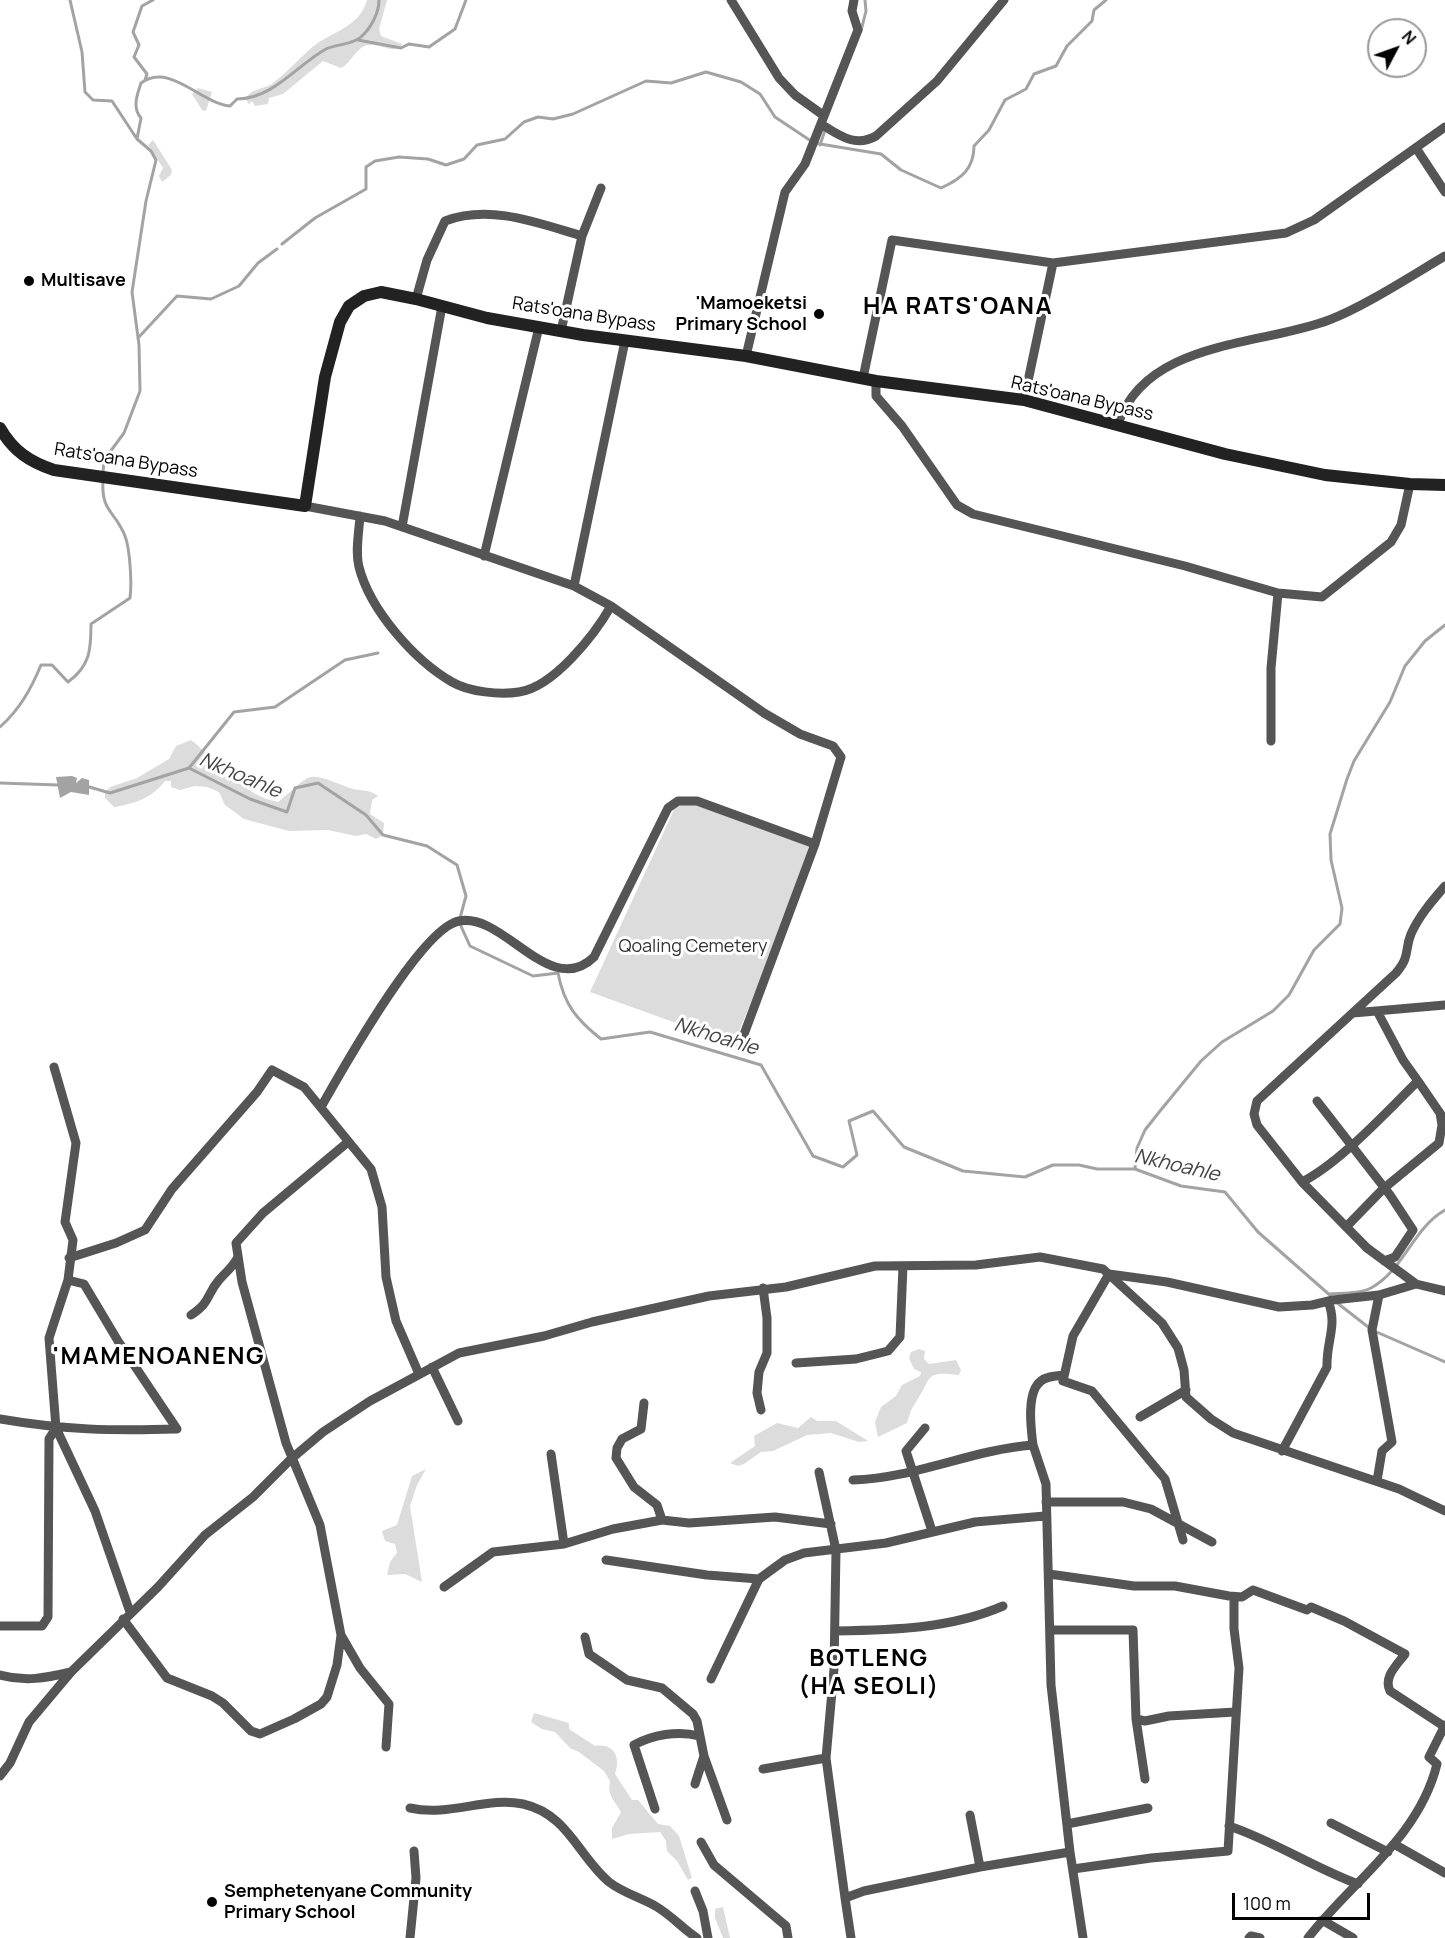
<!DOCTYPE html>
<style>
body{margin:0}
#map{position:relative;width:1445px;height:1938px;overflow:hidden;background:#fff;font-family:Manrope,sans-serif}
canvas{display:block}
.north{position:absolute;left:1367px;top:18px;width:60px;height:60px;box-sizing:border-box;background:#fff;border:2px solid #999;border-radius:50%;rotate:49deg;font-size:16px;font-weight:700;line-height:24px;text-align:center;color:#000}
.north::after{content:'';display:block;margin:auto;width:21px;height:27px;background:#000;clip-path:polygon(50% 0,100% 100%,50% 72%,0 100%)}
.scale{position:absolute;left:1232px;top:1893px;width:138px;height:27px;box-sizing:border-box;border:3px solid #000;border-top:0;padding-left:8px;font-size:18px;line-height:21px;white-space:nowrap;color:#000;-webkit-text-stroke:4px #fff;paint-order:stroke}
</style>
<div id="map">
<canvas width="1445" height="1938"></canvas>
<div class="north">N</div>
<div class="scale">100 m</div>
</div>
<script>
const c = document.querySelector('canvas').getContext('2d');
c.lineJoin = 'round';
function paint(path, color) {
  c.fillStyle = color;
  c.fill(path, 'evenodd');
}
function trace(path, color, width, dash) {
  c.strokeStyle = color;
  c.lineWidth = width;
  c.lineCap = dash ? 'butt' : 'round';
  c.setLineDash(dash || []);
  c.stroke(path);
}
function write(font, color, halo, rows, align = 'center') {
  c.font = font + ' Manrope,sans-serif';
  c.lineWidth = 6;
  c.setLineDash([]);
  c.textBaseline = 'middle';
  c.strokeStyle = halo;
  c.fillStyle = color;
  for (const [text, x, y, turn = 0] of rows) {
    c.save();
    c.translate(x, y);
    c.rotate((+turn || 0) * Math.PI / 180);
    c.textAlign = isNaN(turn) ? turn : align;
    if (halo) c.strokeText(text, 0, 0);
    c.fillText(text, 0, 0);
    c.restore();
  }
}
const green = new Path2D(`
 M367 0H387L379 29 381 36 402 44 401 48C389 52 378 43 367 45 356 48 351 63 341 68L323 61 283 94 269 98 268 104 255 106 252 101 249 104 245 99C252 88 261 90 272 84 285 74 297 61 309 50 330 31 359 29 367 0Z
 M198 88 212 92 206 111 202 110 192 94Z
 M153 140 172 170 171 175 162 182 159 176 163 168 148 145Z
 M191 740C218 761 243 796 278 802 314 774 302 770 347 787 358 792 369 788 378 796L372 800 370 814 384 823 383 835 376 839 366 834 356 836 328 830 289 831 244 819 225 805 219 792 207 787 195 786 180 790 171 787V781H165C152 798 134 804 114 807L105 798V792L110 787 137 778 169 759 176 746Z
 M678 801H697L815 844 734 1044 590 992Z
 M919 1349 925 1351 924 1359 929 1364 956 1360 961 1370 959 1375C927 1371 932 1375 919 1397 910 1412 912 1407 907 1423L878 1437 875 1422 881 1407 896 1396 902 1385 920 1376 921 1372 914 1369 909 1358 911 1352Z
 M811 1417 817 1421H836L868 1441 859 1442 831 1433 807 1435 773 1451 761 1452 744 1464 738 1466 730 1463 755 1446 754 1436 777 1423 798 1428Z
 M426 1469 417 1485 410 1506 422 1582 405 1574 387 1575 390 1562 397 1553 395 1544 385 1541 382 1531 397 1525 412 1476Z
 M534 1713 569 1723V1729L595 1746C614 1743 621 1757 615 1774L632 1800H638L658 1824 670 1826 679 1836 692 1878 688 1880 677 1861 667 1851 666 1841 660 1832 629 1834 612 1839V1828L621 1812 612 1798 609 1790 610 1781 604 1771 579 1752 570 1748 555 1732 542 1729 531 1722Z
 M723 1907 730 1938H723L715 1918V1909Z`);
const water = new Path2D(`
 M72 776 77 778 76 783 82 778 89 780V795L71 792 60 798 56 777Z`);
const stream = new Path2D(`
 M70 0 82 52 85 92 93 100 112 101 137 139
 M861 31 866 11 865 0
 M358 40 401 48 409 44 429 47 455 29 466 0
 M145 80 147 74 134 57 139 45 133 32 142 6 153 0
 M820 145 825 130
 M282 244 315 218 366 189V167L375 161 399 157 428 159 446 165 464 159 477 145 505 139 524 122 538 117 553 119 573 114 646 81 671 83 706 72 741 82 760 94 775 117 814 143 881 154 901 170 941 188C961 179 974 169 974 146L989 130 1005 100 1026 89 1034 74 1056 66 1067 46 1092 21 1094 10 1106 0
 M138 338 177 296 211 299 239 286 258 263 277 249
 M103 473 104 460 124 433 140 391 139 345 132 292 146 201 156 160 151 151 137 139 141 118C132 108 137 95 141 83 170 62 200 103 230 106L237 99C273 99 297 65 326 49 336 44 352 45 361 37 371 28 379 13 379 0
 M0 727C20 709 31 689 41 665H52L68 682C90 666 91 650 91 624L130 598C132 583 130 549 125 536 115 510 101 513 103 480
 M189 768 234 712 275 707 345 660 378 653
 M0 783 58 785
 M86 786 110 793 189 768 250 799 287 812 295 788 318 783 366 815 383 835 427 846 457 865 466 896 460 918
 M460 924 470 946 533 976 558 973C564 1005 577 1020 601 1039L650 1032 761 1065 813 1156 843 1167 857 1155 849 1121 873 1111 904 1147 963 1171 1025 1177 1053 1165H1079L1097 1169H1135L1181 1186 1225 1192 1258 1232 1332 1297
 M1135 1169 1137 1148 1145 1130 1160 1111 1201 1061 1222 1042 1273 1011 1289 995 1314 950 1340 924 1342 908 1331 860 1330 834 1347 779 1354 761 1390 702 1405 666 1425 641 1445 625
 M1329 1294C1343 1293 1359 1294 1371 1288 1404 1270 1413 1228 1445 1210
 M1336 1302 1372 1330 1445 1362`);
const street = new Path2D(`
 M731 0 779 78 795 95 823 115
 M821 124C839 135 855 148 876 136L937 81 1004 0
 M1416 148 1445 192
 M416 299 427 260 445 221C490 204 538 223 582 236
 M561 331 582 236 601 188
 M746 356 785 192 805 164 858 30 852 11 854 0
 M863 378 892 240 1053 263 1286 233 1314 220 1445 127
 M876 381V396L902 426 957 505 973 514 1185 566 1278 593 1322 597 1391 542 1401 525 1410 484
 M1024 400 1053 263
 M1118 424C1146 340 1261 346 1329 320 1365 306 1411 276 1445 256
 M305 506 385 521 574 586 611 606 764 713 800 734 833 746 841 757 815 844 740 1045
 M360 516C359 532 355 552 359 567 370 610 414 660 452 682 469 692 500 695 519 692 554 687 595 634 611 606
 M402 527 442 306
 M484 556 539 327
 M574 586 625 341
 M1271 741V668L1278 593
 M1353 1013 1445 1005
 M54 1067 76 1143 65 1222 73 1240 68 1280 49 1338 56 1428 95 1511 130 1612
 M1418 1081 1442 1116
 M1317 1101 1390 1195 1413 1230 1395 1257 1384 1261
 M321 1107C341 1072 421 928 459 921 504 912 550 1000 594 957L668 808 678 801H697L815 844
 M1302 1182C1341 1162 1386 1112 1418 1081L1403 1060 1377 1011
 M1346 1227 1383 1189 1439 1143 1442 1125 1440 1113
 M69 1258 116 1243 145 1230 172 1189 257 1092 272 1070 304 1087 371 1169 382 1207 386 1277 396 1321 419 1374
 M68 1280 84 1284 118 1341 177 1429
 M1416 1284 1367 1248 1302 1182 1257 1125 1254 1114 1257 1101 1396 973C1411 955 1404 951 1411 934 1419 916 1432 901 1445 886
 M191 1315C211 1302 206 1295 219 1280 226 1272 233 1267 238 1257
 M796 1363 856 1359 888 1351 900 1337 903 1266
 M432 1367 458 1421
 M644 1403 641 1429 622 1439 617 1448 616 1458 634 1487 657 1505 662 1520
 M761 1410 757 1393 759 1372 767 1353V1318L763 1288
 M1140 1417 1186 1390
 M0 1419C63 1430 113 1431 177 1429
 M925 1428 906 1451 932 1531
 M1033 1445C1031 1429 1026 1392 1041 1381 1047 1376 1056 1376 1064 1375
 M1282 1451 1327 1367C1326 1341 1338 1326 1328 1301
 M551 1454 564 1544
 M819 1472 836 1550 834 1669 826 1758 845 1898
 M853 1480C916 1478 970 1450 1033 1445L1046 1484 1051 1685 1070 1852
 M1377 1481 1382 1451 1392 1442 1372 1330 1379 1295
 M1046 1502H1123L1151 1509 1212 1542
 M1183 1540 1165 1479 1092 1391 1063 1381 1073 1336 1109 1274 1167 1282 1279 1307 1312 1305 1333 1300 1379 1295 1416 1284 1445 1291
 M606 1560 707 1575 759 1579 785 1560 804 1553 886 1543 975 1522 1045 1516
 M1049 1574 1134 1586H1175L1229 1596 1242 1597 1253 1590 1307 1610 1311 1607 1344 1621 1405 1654C1397 1665 1383 1677 1390 1691L1445 1727
 M444 1587 493 1552 564 1544 613 1529 662 1520 689 1523 775 1517 831 1524
 M123 1619 167 1678 212 1696 223 1703 251 1731 260 1734 294 1719 321 1704 327 1697 337 1665 341 1635 327 1562 320 1525 286 1443 242 1282 236 1243 263 1213 348 1142
 M0 1626H42L48 1617 49 1439 56 1428
 M1051 1630H1133L1136 1719 1145 1721 1169 1716 1235 1712
 M835 1631C892 1630 950 1629 1003 1606
 M341 1635 360 1668 389 1704 386 1747
 M585 1637 589 1654 627 1680 662 1688 693 1714 697 1721 704 1756 695 1784
 M0 1675C26 1682 45 1678 71 1672
 M711 1679 759 1579
 M1136 1719 1145 1779
 M704 1756 727 1820
 M763 1769 826 1758
 M0 1776 10 1763 29 1722 71 1672 158 1587 205 1535 253 1497 291 1459 323 1432 370 1401 459 1353 544 1336 592 1322 709 1296 786 1287 875 1266 976 1265 1040 1257 1103 1269 1162 1323 1178 1348 1184 1370 1186 1397 1211 1419 1233 1433 1399 1489 1445 1511
 M410 1808C450 1817 487 1796 523 1804 568 1814 578 1856 609 1882 623 1893 642 1898 657 1907 672 1916 683 1929 697 1938
 M655 1809 634 1745C652 1735 678 1730 699 1736
 M970 1815 980 1867
 M1331 1823 1388 1852
 M1067 1824 1148 1808
 M1229 1826C1274 1841 1314 1868 1358 1884
 M701 1842 714 1865 786 1926 788 1938
 M1394 1844 1445 1873
 M1073 1869 1151 1858 1228 1851 1239 1668 1234 1629V1597
 M695 1891 703 1911 708 1938
 M1322 1920 1353 1938
 M410 1938 416 1878 414 1851
 M851 1938 845 1898 864 1891 980 1867 1070 1852 1083 1938
 M1249 1938 1251 1936 1260 1938
 M1308 1938C1352 1881 1419 1838 1437 1764L1429 1757 1445 1725`);
const secondary = new Path2D(`
 M0 428C13 451 30 462 54 470L305 506 325 377 340 322 349 306 364 296 381 292 416 299 487 318 583 335 746 356 876 381 1024 400 1225 454 1325 475 1410 484 1445 485`);
const markers = [
 [29,281,6,"#000"],
 [819,314,6,"#000"],
 [212,1902,6,"#000"]
];
const poiNames = [
 ["Multisave",41,281],
 ["'Mamoeketsi",807,304,"right"],
 ["Primary School",807,325,"right"],
 ["Semphetenyane Community",224,1892],
 ["Primary School",224,1913]
];
const streetNames = [
 ["Rats'oana Bypass",584,315,9],
 ["Rats'oana Bypass",1082,399,13],
 ["Rats'oana Bypass",126,461,9]
];
const parkNames = [
 ["Qoaling Cemetery",693,947]
];
const waterNames = [
 ["Nkhoahle",240,776,23],
 ["Nkhoahle",716,1037,17],
 ["Nkhoahle",1177,1166,13]
];
const districtNames = [
 ["HA RATS'OANA",958,307],
 ["'MAMENOANENG",159,1357],
 ["BOTLENG",869,1659],
 ["(HA SEOLI)",869,1687]
];
paint(green, '#dcdcdc');
paint(water, '#a3a3a3');
trace(stream, '#a3a3a3', 3);
trace(street, '#555', 9);
trace(secondary, '#222', 12);
for (const [x, y, r, color] of markers) {
  const dot = new Path2D();
  dot.arc(x, y, r, 0, 2 * Math.PI);
  c.fillStyle = color;
  c.fill(dot);
  trace(dot, '#fff', 2);
}
write('bold 18px', '#000', '#fff', poiNames, 'left');
write('18px', '#000', '#fff', streetNames);
write('18px', '#333', '#fff', parkNames);
write('italic 20px', '#444', '#fff', waterNames);
c.letterSpacing = '1.5px';
write('bold 24px', '#000', '#fff', districtNames);
c.letterSpacing = '0px';
</script>
